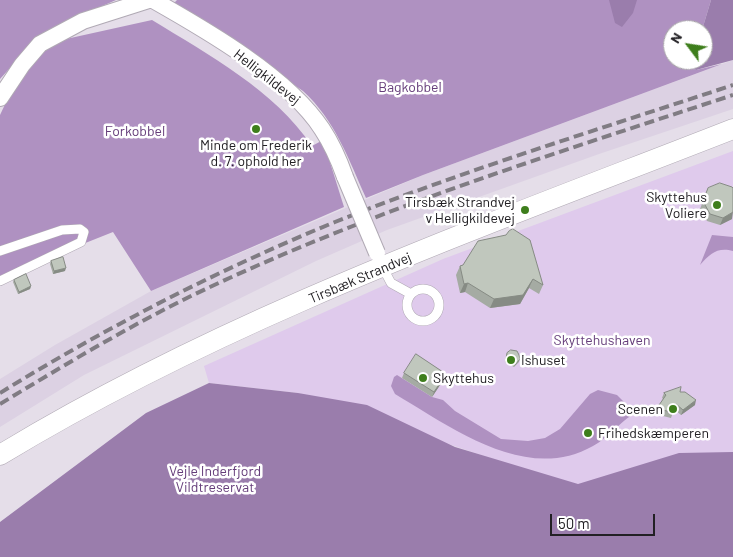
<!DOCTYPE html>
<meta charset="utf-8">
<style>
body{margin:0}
#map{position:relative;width:733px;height:557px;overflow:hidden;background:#e5dee9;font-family:Barlow,sans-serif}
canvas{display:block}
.north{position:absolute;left:663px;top:20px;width:50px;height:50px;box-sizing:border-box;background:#fff;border:1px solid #a7a6a7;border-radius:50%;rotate:301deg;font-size:14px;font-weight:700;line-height:20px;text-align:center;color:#222024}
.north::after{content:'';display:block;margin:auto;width:18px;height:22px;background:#3e7e1c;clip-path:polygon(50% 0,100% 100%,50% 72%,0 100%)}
.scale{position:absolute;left:550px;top:514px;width:105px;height:22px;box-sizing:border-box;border:2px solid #222024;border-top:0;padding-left:6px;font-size:15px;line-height:18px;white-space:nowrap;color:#222024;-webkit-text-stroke:4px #fff;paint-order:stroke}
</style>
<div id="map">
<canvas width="733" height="557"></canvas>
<div class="north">N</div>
<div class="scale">50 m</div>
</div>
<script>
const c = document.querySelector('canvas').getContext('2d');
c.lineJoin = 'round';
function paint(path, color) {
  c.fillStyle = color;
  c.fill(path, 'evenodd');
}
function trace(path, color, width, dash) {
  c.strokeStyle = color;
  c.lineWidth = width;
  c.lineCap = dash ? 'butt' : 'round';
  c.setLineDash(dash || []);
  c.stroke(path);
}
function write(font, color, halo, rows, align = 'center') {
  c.font = font + ' Barlow,sans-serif';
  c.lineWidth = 5;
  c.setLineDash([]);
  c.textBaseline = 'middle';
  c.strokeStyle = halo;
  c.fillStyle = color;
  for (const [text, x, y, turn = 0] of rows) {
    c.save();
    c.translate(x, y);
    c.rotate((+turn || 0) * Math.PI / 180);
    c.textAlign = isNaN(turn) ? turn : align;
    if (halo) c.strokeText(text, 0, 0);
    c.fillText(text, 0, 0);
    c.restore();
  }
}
const built = new Path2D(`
 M733 60V109L599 154 387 230 316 261 84 375 0 427V379L55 345 151 291 423 175Z`);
const green = new Path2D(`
 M733 151V557H0L528 471 298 393 209 383 204 366 443 259Z`);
const forest = new Path2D(`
 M0 0H116L52 28 37 38 0 79Z
 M177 0H711L702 30H673V60H691L689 65 696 70 722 64 423 175 366 198C349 160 335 120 303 91L174 3Z
 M152 20C209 55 274 90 312 146L323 140 344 207 151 291 113 232 0 277V115L18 77 46 50 66 39Z
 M712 235 733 237V251C717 247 710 254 700 265Z
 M397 375 432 397 443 400 455 411 501 439 528 441 545 438 560 429 590 394 598 390 617 395 633 411 632 415C618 424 608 438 593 446 526 484 451 427 395 394L391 386 394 377Z`);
const water = new Path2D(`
 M609 0H637L633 13 622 27 615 23Z
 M711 0H733V60L696 70 689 65 691 60H703L702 30Z
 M209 383 298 393 367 405 455 447 578 484 679 453 733 452V557H0V522L146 413Z`);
const service = new Path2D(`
 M0 251 62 230 80 229 84 232 81 242 0 281
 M383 268 391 283 411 294
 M407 305a16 16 0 1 1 32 0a16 16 0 1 1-32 0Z`);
const minor = new Path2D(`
 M153 0C206 30 288 77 322 129 332 144 339 160 345 177
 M0 98 22 65 40 44 83 21 149 0`);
const tertiary = new Path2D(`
 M0 455C229 316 485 226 733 129`);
const rail = new Path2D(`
 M0 393C107 327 218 270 335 222 465 170 600 129 733 85
 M0 404C68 363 137 321 210 287 379 208 556 153 733 95`);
const minorBridge = new Path2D(`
 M345 177 377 253`);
const wall = new Path2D(`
 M708 188 732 219 720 225 707 221 700 209Z
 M506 235 543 285 539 294 529 288 520 304 490 308 465 292 460 293 456 275 460 266 463 265Z
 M51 261 65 271 53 274 50 264Z
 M14 280 31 286 30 289 18 294 13 282Z
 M507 353 520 359 519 362 514 367 505 362Z
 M404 373 444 379 432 397 402 378Z
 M680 392 695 405 681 415 674 409 671 418 655 414 657 408 663 399 662 398 664 393Z`);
const shadedWall = new Path2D(`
 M733 212 732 219 720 225 723 218Z
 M66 268 65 271 53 274 54 271Z
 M533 279 529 288 520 304 490 308 494 299Z
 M468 283 465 292 460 293 464 284Z
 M31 286 30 289 18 294 19 292Z
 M446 374 444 379 432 397 434 392Z
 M696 400 695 405 681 415 683 410Z`);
const building = new Path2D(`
 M720 183 732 187 733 188V212L723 218 710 214 703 201 708 188Z
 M513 229 530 240 543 285 533 279 523 295 494 299 468 283 464 284 460 266 463 265 478 241 506 235 509 231Z
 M63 257 66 268 54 271 51 261Z
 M26 274 31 286 19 292 14 280Z
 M511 350 517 351 519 355 520 359 515 365 506 359 507 353Z
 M416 354 446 374 434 392 404 373Z
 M681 387 680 392H685L696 400 683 410 676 404 673 413 657 408 666 395 664 393Z`);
const markers = [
 [256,129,5,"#3e7e1c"],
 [717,205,5,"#3e7e1c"],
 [525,210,5,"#3e7e1c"],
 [511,360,5,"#3e7e1c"],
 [423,378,5,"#3e7e1c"],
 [673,409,5,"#3e7e1c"],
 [588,433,5,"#3e7e1c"]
];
const streetNames = [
 ["Helligkildevej",267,77,38],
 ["Tirsbæk Strandvej",360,278,-23]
];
const parkNames = [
 ["Bagkobbel",410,87],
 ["Forkobbel",135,131],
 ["Skyttehushaven",602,340],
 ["Vejle Inderfjord",215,471],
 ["Vildtreservat",215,487]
];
const poiNames = [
 ["Minde om Frederik",256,145,"center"],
 ["d. 7. ophold her",256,161,"center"],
 ["Skyttehus",707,197],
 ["Voliere",707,213],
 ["Tirsbæk Strandvej",515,202],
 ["v Helligkildevej",515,218],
 ["Ishuset",521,360,"left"],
 ["Skyttehus",433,378,"left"],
 ["Scenen",663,409],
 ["Frihedskæmperen",598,433,"left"]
];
paint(built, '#dcd1e3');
paint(green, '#dfcaec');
paint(forest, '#af91c1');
paint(water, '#9a7dac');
trace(service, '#b0a9b4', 10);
trace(minor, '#b0a9b4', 18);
trace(tertiary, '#b0a9b4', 21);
trace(service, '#fff', 9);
trace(minor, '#fff', 16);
trace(tertiary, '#fff', 20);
trace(rail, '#807c83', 4, [10, 5]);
trace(minorBridge, '#b0a9b4', 18, []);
trace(minorBridge, '#fff', 16);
paint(wall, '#a5aba3');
paint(shadedWall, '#868b84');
paint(building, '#c0c7bd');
trace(building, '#868b84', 1);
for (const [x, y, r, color] of markers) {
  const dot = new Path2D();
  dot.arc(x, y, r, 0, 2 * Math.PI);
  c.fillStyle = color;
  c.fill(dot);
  trace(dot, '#fff', 2);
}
write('14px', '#222024', '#fff', streetNames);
write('14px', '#653d7a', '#fff', parkNames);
write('14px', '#222024', '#fff', poiNames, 'right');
</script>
